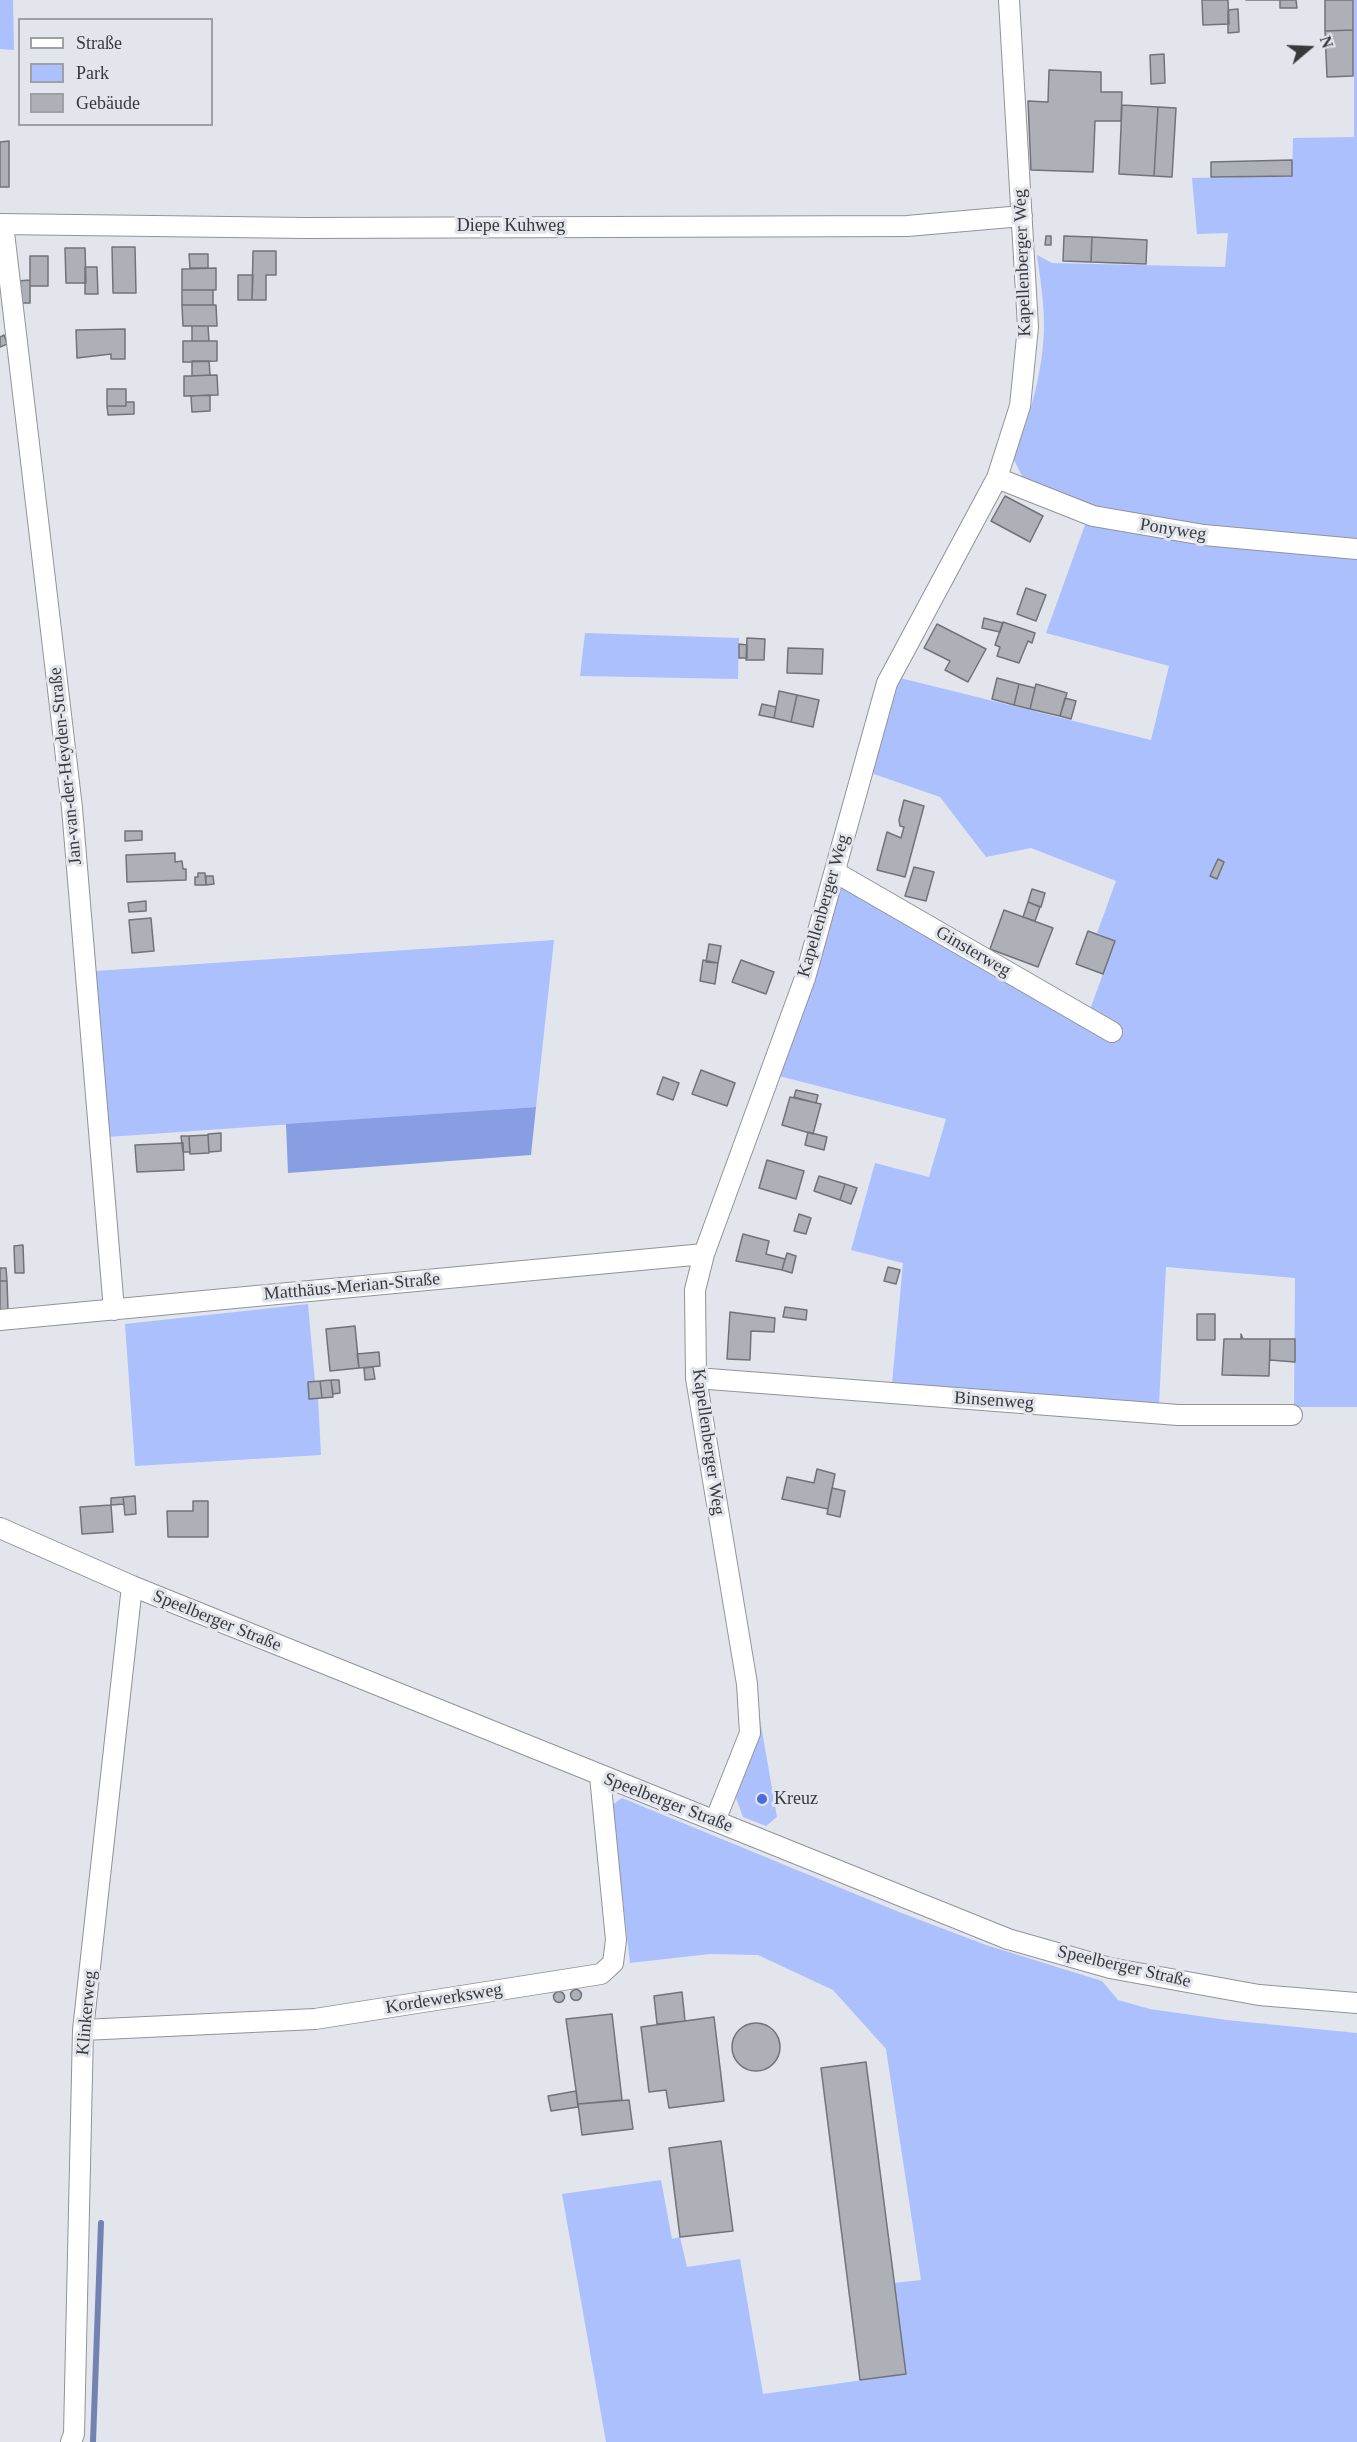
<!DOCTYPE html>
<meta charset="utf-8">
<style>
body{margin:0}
#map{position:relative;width:1357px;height:2442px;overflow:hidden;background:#e2e5eb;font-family:"Times New Roman",serif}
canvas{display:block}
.legend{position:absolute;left:18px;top:18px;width:195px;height:108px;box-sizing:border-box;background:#e2e5eb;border:2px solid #9ea0a5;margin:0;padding:8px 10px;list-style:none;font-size:18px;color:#38393c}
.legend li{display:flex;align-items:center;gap:12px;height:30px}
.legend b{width:30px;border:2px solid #9ea0a5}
.north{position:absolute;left:1279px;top:18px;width:60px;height:60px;-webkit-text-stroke:4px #e2e5eb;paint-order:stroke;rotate:71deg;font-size:16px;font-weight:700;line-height:24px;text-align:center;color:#38393c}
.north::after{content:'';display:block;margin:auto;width:21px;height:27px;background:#38393c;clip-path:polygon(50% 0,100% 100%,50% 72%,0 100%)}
</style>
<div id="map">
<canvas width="1357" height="2442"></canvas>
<ul class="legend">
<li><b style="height:8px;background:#fff"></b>Straße</li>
<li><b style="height:16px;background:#acc0fe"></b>Park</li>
<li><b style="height:16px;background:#aeb0b7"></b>Gebäude</li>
</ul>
<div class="north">N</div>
</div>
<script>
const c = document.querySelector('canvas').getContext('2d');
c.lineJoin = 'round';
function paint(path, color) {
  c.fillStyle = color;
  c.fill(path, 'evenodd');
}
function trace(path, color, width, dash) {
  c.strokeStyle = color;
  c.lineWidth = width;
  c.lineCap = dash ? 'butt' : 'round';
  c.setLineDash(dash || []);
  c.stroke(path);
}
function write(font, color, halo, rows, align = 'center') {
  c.font = font + ' "Times New Roman",serif';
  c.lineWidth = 6;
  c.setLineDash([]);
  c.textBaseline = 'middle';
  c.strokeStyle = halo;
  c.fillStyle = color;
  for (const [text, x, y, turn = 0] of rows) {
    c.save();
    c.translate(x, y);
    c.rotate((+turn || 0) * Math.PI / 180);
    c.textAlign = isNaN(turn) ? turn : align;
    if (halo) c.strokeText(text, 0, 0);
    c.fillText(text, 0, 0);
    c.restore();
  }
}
const green = new Path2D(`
 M0 0H13L14 50 0 49Z
 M1354 0H1357V542L1202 528 1090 508 1024 480 1013 458C1030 417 1044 369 1044 324 1044 301 1040 278 1037 255L1052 263 1225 267 1228 233 1197 234 1192 178 1292 176 1293 138 1354 137Z
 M1086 522 1357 558V1407H1294L1295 1278 1166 1267 1159 1405 892 1383 903 1263 851 1250 875 1163 929 1177 946 1119 779 1076 837 889 846 885 1089 1012 1115 941 1097 933 1116 881 1031 848 986 857 940 797 871 773 900 678 1151 740 1169 666 1046 633Z
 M585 633 739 638 738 679 580 676Z
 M554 940 536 1107 108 1137 95 971Z
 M308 1304 315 1382 308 1383 309 1398H318L321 1455 135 1466 125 1324Z
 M758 1708 777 1817 766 1826 743 1817 736 1798 757 1739Z
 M622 1798 899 1912 986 1945 1102 1981 1118 2000 1150 2009 1227 2020 1357 2033V2442H606L562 2194 661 2180 672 2239 680 2237 687 2267 740 2259 763 2394 906 2374 894 2283 921 2280 886 2049 833 1990 758 1955 710 1954 630 1963 612 1805Z`);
const forest = new Path2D(`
 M536 1107 531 1155 288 1173 286 1124Z`);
const stream = new Path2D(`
 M93 2442 101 2223`);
const building = new Path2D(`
 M1202 0H1228L1229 24 1203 25Z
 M1246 0H1296L1297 8H1280V0Z
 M1325 0H1353V30L1325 31Z
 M1238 9 1239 32 1228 33V10Z
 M1353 30V76L1327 77 1325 31Z
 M1164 54 1165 83 1151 84 1150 55Z
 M1049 70 1101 72V92H1122L1121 121H1095L1093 172 1031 170 1028 101 1048 102Z
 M1122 105 1158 107 1154 176 1119 174Z
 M1158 107 1176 108 1172 177 1154 176Z
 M9 141V187H0V142Z
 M1292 160V176L1211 177V162Z
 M1046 236H1051V245H1045Z
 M1064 236 1092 237 1091 262 1063 261Z
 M1092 237 1147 240 1146 264 1091 262Z
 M112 247H135L136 293H113Z
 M65 248H85L86 283H66Z
 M253 251H276V275H266V300H252Z
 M189 254H208V268H190Z
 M30 256H48V286H30Z
 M85 267H97L98 294H85Z
 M216 268V290H182V269Z
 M238 275H253L252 300H238Z
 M30 280V303H21L18 281Z
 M182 290H213V305H182Z
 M182 305H216L217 326H183Z
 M192 326H208L209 341H192Z
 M125 329V359H111V354L77 358 76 330Z
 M4 335 7 344 0 347V337Z
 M183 341H217V361L183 362Z
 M192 361H209L210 375 192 376Z
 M217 375 218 395 184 396V376Z
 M107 389H126V406H107Z
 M210 395V411L192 412 191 396Z
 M126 402H134V414L108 415 107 406H126Z
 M1005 496 1043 516 1030 542 991 521Z
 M1026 588 1046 595 1036 621 1017 614Z
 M984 618 1003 623 1000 632 982 628Z
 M1003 622 1035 633 1032 643 1028 641 1019 663 997 656 1000 647 995 645Z
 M937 624 986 649 968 682 945 670 950 661 924 648Z
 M747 638 765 639 764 660H746Z
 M739 644 747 645V658H739Z
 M788 648 823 649 822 674 787 673Z
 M997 678 1019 684 1014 705 992 699Z
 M1019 684 1035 688 1030 709 1014 705Z
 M1036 684 1067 693 1060 716 1030 709Z
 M779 691 797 695 791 722 774 718Z
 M797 695 819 700 813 727 791 722Z
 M1065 698 1076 701 1071 719 1060 716Z
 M762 704 776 707 774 718 759 715Z
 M904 800 924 806 905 877 877 870 887 832 901 838 904 827 900 826 899 820Z
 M125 831H142V840L125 841Z
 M175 853V862L182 861 183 869H186V880L127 882 126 855Z
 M1218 859 1224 862 1217 879 1210 876Z
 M914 867 934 872 926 901 905 896Z
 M198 873H205L206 885H195V877H198Z
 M206 876H213L214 884 206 885Z
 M1032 889 1045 893 1041 907 1028 902Z
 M146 901V911L129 912 128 903Z
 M1028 902 1040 907 1035 921 1023 917Z
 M1004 910 1053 928 1038 967 990 949Z
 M151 918 154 951 132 953 129 920Z
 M1088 931 1115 941 1103 974 1076 964Z
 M709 944 721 946 718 963 706 962Z
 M703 960 718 963 715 984 700 981Z
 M741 960 774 972 766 994 732 982Z
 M701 1070 735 1083 727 1106 692 1094Z
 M663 1077 679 1083 673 1100 657 1094Z
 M796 1090 818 1095 816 1103 794 1097Z
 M790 1097 821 1104 813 1134 782 1125Z
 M808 1132 827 1137 824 1150 805 1145Z
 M221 1133V1151L209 1152 208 1134Z
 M208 1135 209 1153 190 1154 189 1136Z
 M181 1136H189L190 1152H183Z
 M183 1143 184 1170 137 1172 135 1145Z
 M767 1160 804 1171 796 1199 759 1188Z
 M819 1176 845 1184 840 1200 814 1191Z
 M845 1184 857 1188 851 1204 840 1200Z
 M799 1214 811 1218 806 1234 794 1231Z
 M743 1234 769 1241 766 1254 785 1259 782 1270 736 1261Z
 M23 1245 24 1273H15L14 1246Z
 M787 1253 796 1256 792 1273 782 1270Z
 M888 1267 900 1270 896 1284 884 1281Z
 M0 1268H6L7 1281H0Z
 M0 1281H7L8 1310 0 1311Z
 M785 1307 807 1310 806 1320 783 1317Z
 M730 1312 775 1318 774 1332 751 1331 750 1360 727 1359Z
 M1197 1314H1215V1340H1197Z
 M355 1326 359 1368 330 1371 326 1329Z
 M1241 1334 1243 1339H1270L1269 1376 1222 1375 1224 1339H1241Z
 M1270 1339H1295V1362L1270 1360Z
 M379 1352 380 1366 359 1368 357 1354Z
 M373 1367 375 1379 365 1380 364 1368Z
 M331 1380H339L340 1393 333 1394Z
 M331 1380 333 1397 322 1398 320 1381Z
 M320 1381 322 1398 309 1399 308 1382Z
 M817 1469 835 1474 828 1509 782 1499 787 1477 814 1483Z
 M832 1488 845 1491 840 1517 827 1514Z
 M135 1496 136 1514 125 1515 123 1497Z
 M123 1497 124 1504 111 1505V1498Z
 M193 1501H208V1537H168L167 1511H193Z
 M111 1505 113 1532 82 1534 80 1507Z
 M570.5 1995a5.5 5.5 0 1 1 11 0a5.5 5.5 0 1 1-11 0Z
 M553.5 1997a5.5 5.5 0 1 1 11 0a5.5 5.5 0 1 1-11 0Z
 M682 1992 685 2021 657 2024 654 1996Z
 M612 2014 622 2100 578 2104 566 2019Z
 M714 2017 724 2101 669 2108 666 2090 649 2092 641 2027Z
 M732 2047a24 24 0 1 1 48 0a24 24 0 1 1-48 0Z
 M866 2062 906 2374 860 2380 821 2068Z
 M576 2091 578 2107 551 2111 548 2096Z
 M629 2100 633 2129 582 2135 578 2104Z
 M721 2141 733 2231 680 2237 669 2148Z`);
const minor = new Path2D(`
 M0 224 305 228 907 226 1022 216
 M3 224 72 808 114 1310
 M997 478 1093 516 1204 535 1357 549
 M835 872 1112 1032
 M0 1320 704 1254
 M696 1378 1178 1415H1292
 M0 1528 132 1586 1008 1939 1110 1968 1259 1995 1357 2003
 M715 1821 750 1733 747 1684 696 1378 695 1290 704 1254 805 978 887 683 997 478 1020 406 1028 327 1009 0
 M83 2030 315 2019 601 1974 613 1963 616 1940 600 1776
 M71 2442 74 2434 83 2030 132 1586`);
const markers = [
 [762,1799,6,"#4f69de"]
];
const streetNames = [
 ["Diepe Kuhweg",511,226],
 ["Kapellenberger Weg",1023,263,-92],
 ["Ponyweg",1173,530,9],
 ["Jan-van-der-Heyden-Straße",66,766,-96],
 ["Kapellenberger Weg",824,906,-74],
 ["Ginsterweg",973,952,30],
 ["Matthäus-Merian-Straße",352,1287,-5],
 ["Binsenweg",994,1401,4],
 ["Kapellenberger Weg",708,1442,82],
 ["Speelberger Straße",217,1621,22],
 ["Speelberger Straße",668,1803,21],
 ["Speelberger Straße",1124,1967,13],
 ["Kordewerksweg",444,1999,-9],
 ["Klinkerweg",87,2013,-85]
];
const poiNames = [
 ["Kreuz",774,1799]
];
paint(green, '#acc0fe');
paint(forest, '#889ee3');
trace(stream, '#7282b3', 6);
paint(building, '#aeb0b7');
trace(building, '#717379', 1.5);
trace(minor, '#909399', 22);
trace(minor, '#fff', 20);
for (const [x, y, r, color] of markers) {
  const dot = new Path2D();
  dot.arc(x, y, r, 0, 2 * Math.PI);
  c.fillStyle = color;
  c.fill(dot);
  trace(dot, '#e2e5eb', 2);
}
write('18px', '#38393c', '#e2e5eb', streetNames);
write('18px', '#38393c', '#e2e5eb', poiNames, 'left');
</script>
